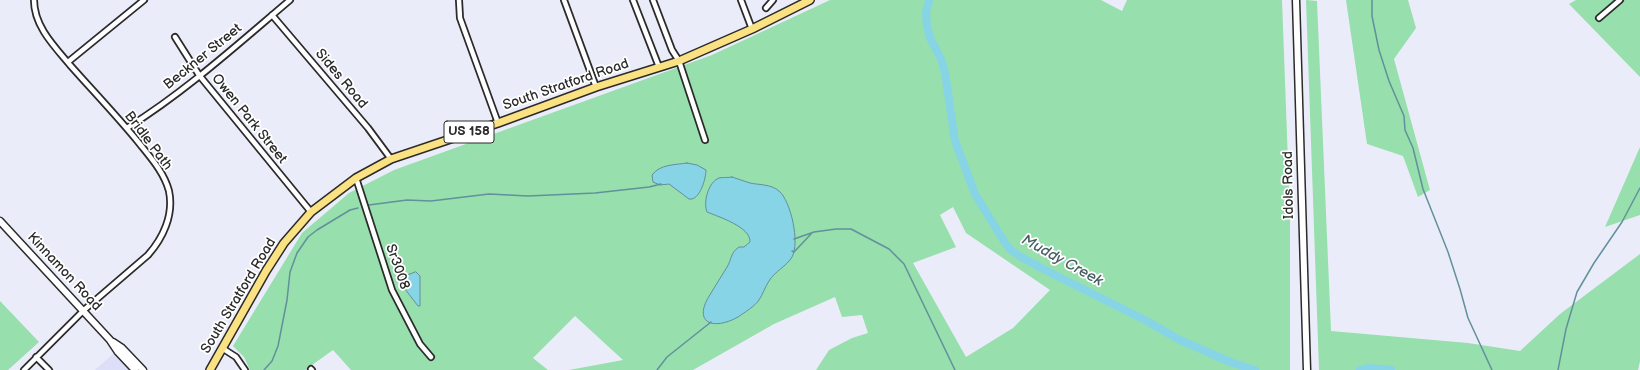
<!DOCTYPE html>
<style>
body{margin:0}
canvas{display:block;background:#ebecfa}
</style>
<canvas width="1640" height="370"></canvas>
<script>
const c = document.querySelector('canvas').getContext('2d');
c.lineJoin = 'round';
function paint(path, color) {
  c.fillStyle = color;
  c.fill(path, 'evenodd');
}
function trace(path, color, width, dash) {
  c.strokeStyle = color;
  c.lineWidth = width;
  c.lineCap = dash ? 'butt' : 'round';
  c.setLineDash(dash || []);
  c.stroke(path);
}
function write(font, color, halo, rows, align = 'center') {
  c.font = font + ' "Balsamiq Sans",sans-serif';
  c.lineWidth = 3.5;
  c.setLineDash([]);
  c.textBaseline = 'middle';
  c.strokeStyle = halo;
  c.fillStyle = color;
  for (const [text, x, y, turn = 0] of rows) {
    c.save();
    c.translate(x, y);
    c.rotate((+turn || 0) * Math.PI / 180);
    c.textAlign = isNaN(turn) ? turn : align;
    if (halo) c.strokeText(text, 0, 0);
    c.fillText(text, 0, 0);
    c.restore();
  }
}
const built = new Path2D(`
 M114 353 130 370H95Z`);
const green = new Path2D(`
 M830 0H1101L1122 11 1127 0H1282L1290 217V370H816L829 350 852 338 868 333 862 315 842 317 835 297 774 324 693 370H569L623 360 575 316 533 358 548 370H351L333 350 305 370H250L244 357 233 346 302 233 349 193 394 170 712 55ZM953 207 966 233 1050 290 1013 328 966 357 913 263 956 247 940 215Z
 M1306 0 1317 1 1331 331 1468 343 1520 351 1560 314 1640 254V361L1638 370H1319Z
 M1346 0H1408L1416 28 1394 59 1430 190 1418 197 1403 156 1367 144Z
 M1576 0H1640V77L1569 4Z
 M1640 147V215L1605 227Z
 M0 301 39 342 8 370H0Z`);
const water = new Path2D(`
 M687 163 697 165 706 170C706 178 700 201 689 199L669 184 660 185 653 182 652 175C660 164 675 165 687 163Z
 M732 177C738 179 744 181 750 183 759 185 771 184 779 191 791 201 800 243 792 257 787 266 775 271 769 281 765 287 763 294 759 300 755 306 744 313 738 317 713 331 691 323 711 293 716 284 722 276 727 267 732 259 730 253 739 247H744L750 242C751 227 719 217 707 212 703 203 708 182 719 178 723 177 728 178 732 177Z
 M416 272 420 276V306H418L398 280 400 278Z`);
const stream = new Path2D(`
 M1372 0V16L1379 50 1389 81 1404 116 1405 130 1413 148 1423 189 1448 252 1460 289 1468 318 1492 370
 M369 205 407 200 431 201 489 194 528 196 595 193 649 187 661 184
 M794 239 814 232 836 229H851L889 249 904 264 955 370
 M792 251 794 252 811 234
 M264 370 272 361 278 346 287 300 290 272 297 253 308 237 317 230 350 210 358 208
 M657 370 667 357 711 322
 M1558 370 1566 329 1577 292 1594 263 1622 222 1640 188`);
const river = new Path2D(`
 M929 0 926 13 927 26 930 38 941 59 945 73 955 141 975 194 1005 243 1011 250 1021 257 1047 271 1145 320 1178 339 1230 362 1255 370
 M1360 370 1370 368 1391 370`);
const minor = new Path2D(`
 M459 0 460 18 498 123
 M564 0 596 87
 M633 0 659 67
 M653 0 672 50 679 61 705 140
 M741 0 752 29
 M766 8 773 0
 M272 15 368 128 391 159
 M1599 18 1620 0
 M175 37 199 75 311 212
 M68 62 144 0
 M127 128C185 92 238 44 290 0
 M356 178 392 290 420 344 431 357
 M222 348 236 357 245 370
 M36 357 49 370
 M311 369 312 370
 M24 370 84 310 148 255C163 238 174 215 169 191 164 172 150 157 139 143 117 116 93 91 70 65 54 46 34 26 34 0`);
const secondary = new Path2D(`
 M1296 0 1307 370
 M0 221 110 340 118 352 135 370
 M113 342 122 348 143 370`);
const primary = new Path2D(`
 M210 370 266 271 284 243 311 212 356 178 391 159 498 123 596 87 679 61 752 29 810 0`);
const shields = [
 [469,132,50]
];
const shieldNames = [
 ["US 158",469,132]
];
const streetNames = [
 ["Beckner Street",203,57,-39],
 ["Sides Road",341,79,50],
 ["South Stratford Road",566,85,-19],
 ["Owen Park Street",249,119,51],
 ["Bridle Path",148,141,53],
 ["Idols Road",1289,185,-91],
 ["Sr3008",397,267,71],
 ["Kinnamon Road",64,272,47],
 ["South Stratford Road",239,296,-59]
];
const waterNames = [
 ["Muddy Creek",1062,261,29]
];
paint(built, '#dddef7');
paint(green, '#97dfad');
paint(water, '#87d4e6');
trace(water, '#62909b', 1);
trace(stream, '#62909b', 1.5);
trace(river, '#87d4e6', 8);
trace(minor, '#2b2b2b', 8);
trace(secondary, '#2b2b2b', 9);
trace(primary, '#2b2b2b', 10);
trace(minor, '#fff', 4.5);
trace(secondary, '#fff', 6);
trace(primary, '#fae181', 7);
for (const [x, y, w] of shields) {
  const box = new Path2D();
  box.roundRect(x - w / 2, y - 11, w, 22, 3);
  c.fillStyle = '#fff';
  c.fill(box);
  trace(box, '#2b2b2b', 1);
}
write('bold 13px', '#2b2b2b', null, shieldNames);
write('14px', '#2b2b2b', '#fff', streetNames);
write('italic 15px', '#475e63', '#fff', waterNames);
</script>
